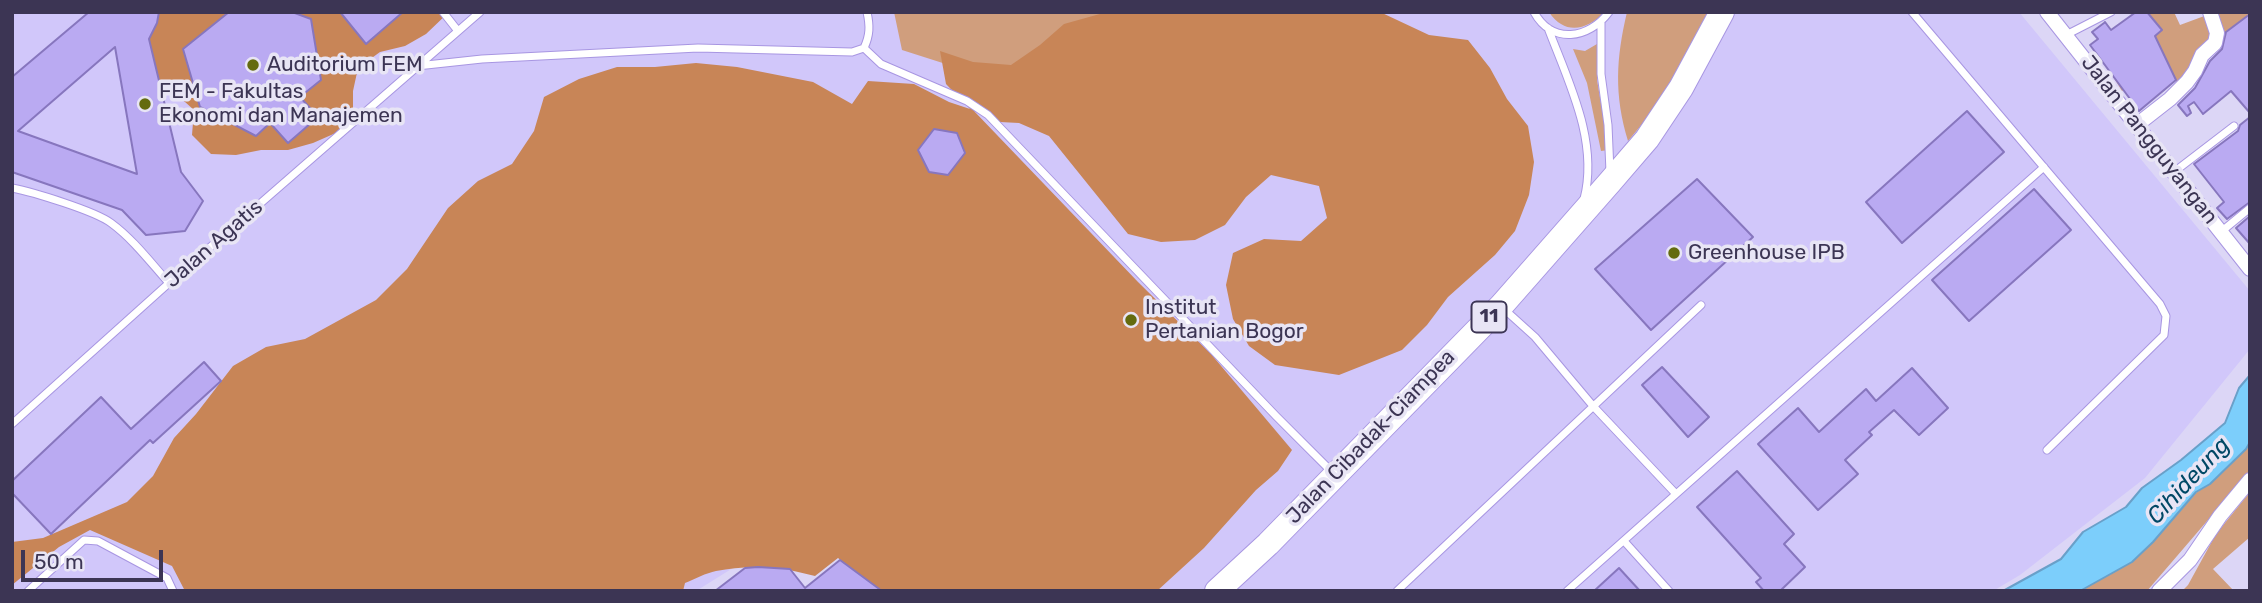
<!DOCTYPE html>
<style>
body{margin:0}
#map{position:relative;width:2262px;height:603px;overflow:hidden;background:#dcd6f6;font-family:Rubik,sans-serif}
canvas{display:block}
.frame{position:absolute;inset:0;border:14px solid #3c3554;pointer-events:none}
.scale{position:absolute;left:21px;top:550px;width:142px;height:32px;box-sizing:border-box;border:4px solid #3c3554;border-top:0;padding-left:9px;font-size:21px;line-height:24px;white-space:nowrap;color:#3c3554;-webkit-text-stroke:5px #e8e5f5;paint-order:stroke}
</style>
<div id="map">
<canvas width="2262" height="603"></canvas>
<div class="frame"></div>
<div class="scale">50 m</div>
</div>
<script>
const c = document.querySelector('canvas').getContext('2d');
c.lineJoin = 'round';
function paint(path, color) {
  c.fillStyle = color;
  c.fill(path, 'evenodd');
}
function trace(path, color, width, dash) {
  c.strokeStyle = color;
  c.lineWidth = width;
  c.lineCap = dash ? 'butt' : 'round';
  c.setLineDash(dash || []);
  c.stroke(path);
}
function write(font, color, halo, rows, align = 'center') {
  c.font = font + ' Rubik,sans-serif';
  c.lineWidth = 7;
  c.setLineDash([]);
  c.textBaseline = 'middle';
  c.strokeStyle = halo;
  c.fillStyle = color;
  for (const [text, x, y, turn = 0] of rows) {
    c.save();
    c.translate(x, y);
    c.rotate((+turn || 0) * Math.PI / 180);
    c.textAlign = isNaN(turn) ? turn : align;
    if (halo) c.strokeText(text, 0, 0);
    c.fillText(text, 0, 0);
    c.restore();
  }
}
const built = new Path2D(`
 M12 12H2019L2250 291V349L2145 478 2020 575 1993 591H892L850 540 765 548 696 591H12Z`);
const green = new Path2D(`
 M894 12H1138L1024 89 902 50Z
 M1549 12H1605C1587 30 1565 36 1549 12Z
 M1627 12H1713L1652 112 1628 141C1614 94 1616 59 1627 12Z
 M2147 12H2174L2180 25 2207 15 2215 36 2178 85 2158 43 2150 70 2122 91 2109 70 2161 31Z
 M2213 12H2250V14L2221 36Z
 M1597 44V80L1609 150 1601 151 1587 83 1573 49 1585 51Z
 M2250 442V471L2147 591H2080L2132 562 2153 542 2197 492 2210 484 2246 449Z
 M2250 492V537L2213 569 2234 591H2182L2188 585 2216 534Z`);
const forest = new Path2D(`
 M150 12H449L426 34 405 46 380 52 358 68 353 91V114L338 132 313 143 288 150H261L236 155 211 154 192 135 194 110 175 93 148 89 141 40Z
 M1107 12H1380L1429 35 1468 40 1490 68 1507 99 1528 126 1534 162 1529 195 1515 231 1495 255 1448 297 1427 325 1402 350 1339 375 1275 365 1249 346 1233 319 1226 285 1233 253 1264 239 1301 241 1327 218 1319 186 1271 175 1246 197 1225 225 1195 240 1161 242 1128 234 1049 136 1019 123 1000 122 974 111 1138 282 1211 354 1292 450 1278 471 1256 490 1204 548 1157 591H880L838 558 815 576C784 567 749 564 716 571 706 573 695 579 685 583L683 591H185L172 566 90 530 59 547 12 585V542L43 538 127 502 153 476 174 438 196 414 233 366 266 347 305 339 376 300 407 269 448 208 478 181 512 164 534 131 544 97 579 79 617 67H655L696 63 737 67 813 82 852 104 868 81 914 84 949 102 970 109 946 84 940 51 973 62 1011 65 1040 45 1064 24Z`);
const water = new Path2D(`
 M2250 375V442L2246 449 2210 484 2196 492 2153 542 2132 562 2080 591H2003L2061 559 2083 532 2126 507 2142 488 2181 460 2225 423 2239 388Z`);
const building = new Path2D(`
 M89 12H159L157 23 149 39 181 172 203 201 185 231 146 235 122 210 12 172V77ZM115 47 137 174 18 131Z
 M229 12H292L311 19 321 80 300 97 318 117 288 143 270 123 256 136 200 107 183 49Z
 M340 12H403L366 44Z
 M2136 12H2147L2162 30 2155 36 2176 80 2139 111 2090 45 2098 39 2092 32 2104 23 2105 22 2111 30Z
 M2250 14V113L2231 91 2203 114 2194 102 2188 106 2191 113 2187 116 2178 105 2195 88 2210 61 2222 49 2226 32Z
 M1967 111 2004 152 1902 243 1866 202Z
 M2250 117V202L2227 219 2217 208 2224 202 2194 164 2238 131 2240 125Z
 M934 129 957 133 965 153 948 175 929 172 918 150Z
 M1697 179 1753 237 1651 330 1595 269Z
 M2034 189 2071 230 1969 321 1932 280Z
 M2250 216V244L2236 228Z
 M204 362 221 381 153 443 150 440 51 534 12 493V481L101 397 131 429Z
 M1662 367 1709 417 1688 437 1642 385Z
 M1912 368 1948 408 1919 435 1894 410 1869 432 1872 435 1845 460 1858 474 1818 510 1758 444 1798 408 1819 432 1866 389 1876 401Z
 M1737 471 1794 534 1784 544 1805 567 1780 591H1764L1756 582 1761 578 1697 507Z
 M840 560 882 591H715L745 568 758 567 790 569 805 588Z
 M1619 568 1640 591H1594Z`);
const service = new Path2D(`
 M443 12 458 31
 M1534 12C1552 45 1589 39 1609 12
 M1912 12 2160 304 2166 316 2164 335 2047 450
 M1601 23V74L1608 125 1610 172
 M1548 28C1568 81 1599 141 1584 199
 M2066 35 2111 12
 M864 48 881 64 967 101 988 115 1276 416 1331 471
 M417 66 482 59 698 48 852 52 864 48C870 35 870 26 867 12
 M2174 172 2234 126
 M12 188C33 192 95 211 111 223 133 239 151 263 169 283
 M2222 231 2250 208
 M1504 309 1535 337 1593 406 1676 494
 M12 424 169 283 480 12
 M1624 541 1669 591
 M28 591 84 540 98 541 167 578 173 591
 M1397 591 1701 305
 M1567 591 2044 167`);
const minor = new Path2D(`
 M2047 12 2250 269
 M2138 124 2170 99 2187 82 2195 71 2202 55 2215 43 2217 33 2210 12
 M2159 591 2190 560 2220 516 2250 480`);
const trunk = new Path2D(`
 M1217 591 1268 544 1501 306 1610 182 1647 139 1681 88 1722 12`);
const markers = [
 [253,65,7,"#646b0f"],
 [145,104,7,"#646b0f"],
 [1674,253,7,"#646b0f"],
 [1131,320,7,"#646b0f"]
];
const shields = [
 [1489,317,35]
];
const shieldNames = [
 ["11",1489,317]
];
const poiNames = [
 ["Auditorium FEM",267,65],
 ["FEM - Fakultas",159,92],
 ["Ekonomi dan Manajemen",159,116],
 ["Greenhouse IPB",1688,253],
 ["Institut",1145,308],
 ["Pertanian Bogor",1145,332]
];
const streetNames = [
 ["Jalan Pangguyangan",2149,140,52],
 ["Jalan Agatis",214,244,-41],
 ["Jalan Cibadak-Ciampea",1371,437,-46]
];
const waterNames = [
 ["Cihideung",2189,481,-47]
];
paint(built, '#d1c7fa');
paint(green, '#d09e7d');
paint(forest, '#c88557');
paint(water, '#7ccefb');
trace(water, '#69a0c9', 2);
paint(building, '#baaaf2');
trace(building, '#8776be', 2);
trace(service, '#a896e2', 9);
trace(minor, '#a896e2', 16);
trace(trunk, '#a896e2', 26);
trace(service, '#fff', 7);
trace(minor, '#fff', 14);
trace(trunk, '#fff', 24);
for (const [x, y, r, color] of markers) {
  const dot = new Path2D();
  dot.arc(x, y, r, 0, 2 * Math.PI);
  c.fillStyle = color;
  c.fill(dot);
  trace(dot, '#e8e5f5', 2.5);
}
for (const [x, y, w] of shields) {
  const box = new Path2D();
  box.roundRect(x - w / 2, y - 15.5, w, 31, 5);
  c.fillStyle = '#e8e5f5';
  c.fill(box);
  trace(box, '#3c3554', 2);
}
write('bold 19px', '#3c3554', null, shieldNames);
write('21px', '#3c3554', '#e8e5f5', poiNames, 'left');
write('21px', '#3c3554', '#e8e5f5', streetNames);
write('italic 23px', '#004866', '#e8e5f5', waterNames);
</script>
